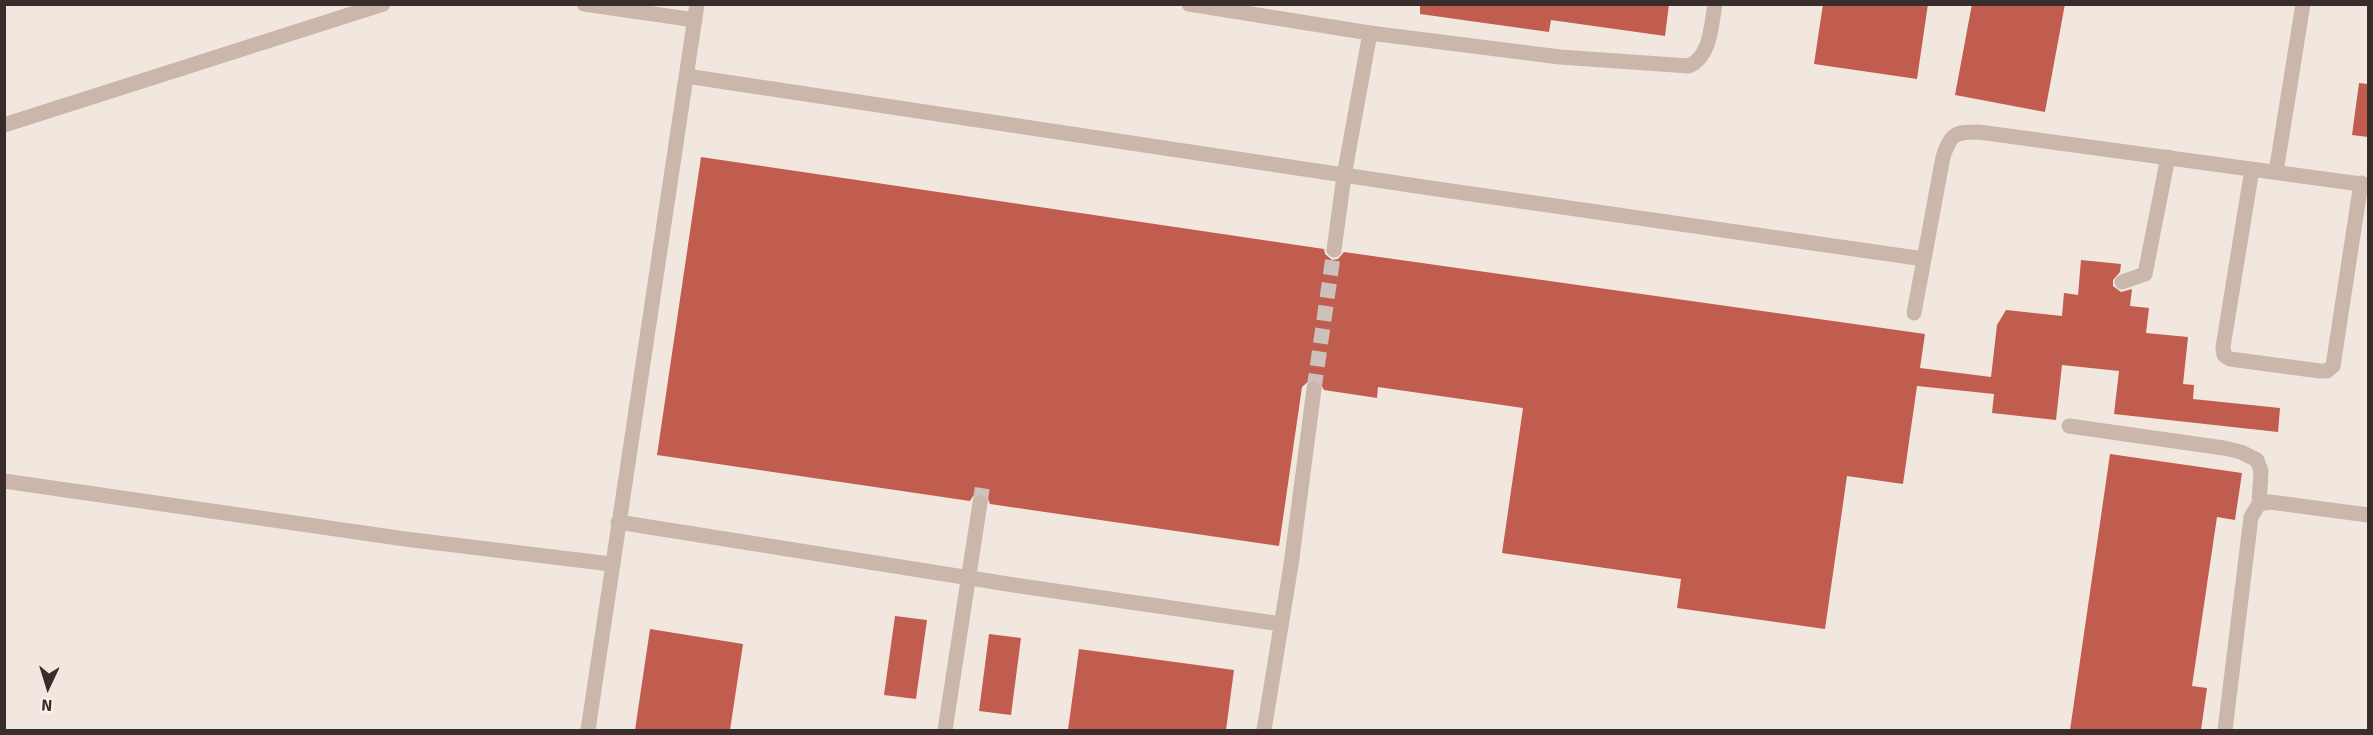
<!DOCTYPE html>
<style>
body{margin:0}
#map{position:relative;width:2373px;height:735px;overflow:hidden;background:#f2e7df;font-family:Signika,sans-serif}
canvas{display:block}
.frame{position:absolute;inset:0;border:6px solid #382d2a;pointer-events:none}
.north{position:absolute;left:18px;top:657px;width:60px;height:60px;-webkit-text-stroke:4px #faf2ec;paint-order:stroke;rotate:184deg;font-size:16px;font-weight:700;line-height:24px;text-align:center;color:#382d2a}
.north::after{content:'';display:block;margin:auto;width:21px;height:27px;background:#382d2a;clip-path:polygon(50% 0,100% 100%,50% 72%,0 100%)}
</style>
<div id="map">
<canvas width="2373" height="735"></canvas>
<div class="frame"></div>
<div class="north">N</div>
</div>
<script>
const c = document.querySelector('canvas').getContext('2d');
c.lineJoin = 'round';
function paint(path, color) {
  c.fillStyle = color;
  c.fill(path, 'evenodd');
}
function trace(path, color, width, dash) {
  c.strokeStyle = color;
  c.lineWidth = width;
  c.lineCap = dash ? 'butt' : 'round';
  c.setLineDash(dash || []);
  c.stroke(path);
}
const building = new Path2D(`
 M1420 4H1669L1665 36 1551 20 1549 32 1420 14Z
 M1823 4H1928L1917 79 1814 64Z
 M1972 4H2065L2045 112 1955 95Z
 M2359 83 2368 84V137L2352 135Z
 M701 157 1324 249 1325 254 1332 260 1338 259 1344 252 1925 334 1920 368 1991 377 1997 325 2006 310 2062 316 2064 293 2078 295 2081 260 2121 264 2120 272 2113 280V286L2121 292 2132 289 2130 306 2149 308 2146 333 2188 337 2183 384 2194 385 2193 399 2280 408 2278 432 2114 414 2119 371 2062 365 2056 420 1992 413 1994 394 1917 386 1903 484 1847 476 1825 629 1677 608 1681 579 1502 553 1523 408 1378 387 1377 398 1324 390 1319 381 1310 380 1302 387 1279 546 990 504 987 496 981 493 973 496 970 501 657 455Z
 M2110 454 2242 473 2235 520 2217 517 2192 686 2207 688 2201 730H2070Z
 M895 616 927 620 916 699 884 695Z
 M650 629 743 644 730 730H635Z
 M989 634 1021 638 1011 715 979 711Z
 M1079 649 1234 670 1226 730H1068Z`);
const minorTunnel = new Path2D(`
 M1314 389 1334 250
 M980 503 983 483`);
const minor = new Path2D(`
 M584 4 695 20
 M1189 4 1370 33 1560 57 1689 66C1711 56 1711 26 1715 4
 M686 76 1430 188 1924 259
 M4 125 383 4
 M2252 169 2223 347 2224 355 2230 359 2320 371H2327L2333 366 2361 183
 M2276 172 2303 4
 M1334 250 1344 176 1370 33
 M2122 282 2145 274 2168 157
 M1914 313 1943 157C1951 133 1955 132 1979 132L2368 185
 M2069 426 2224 448 2241 452 2257 460 2261 471 2259 504 2251 517 2225 730
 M4 481 405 539 611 564
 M2259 504 2270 502 2368 515
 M618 522 1014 585 1281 624
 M588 730 697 4
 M945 730 980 503
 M1264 730 1291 565 1314 389`);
paint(building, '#c15d4f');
trace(minorTunnel, '#cdc2bb', 15, [15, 8]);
trace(minor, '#cab6ab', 15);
</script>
